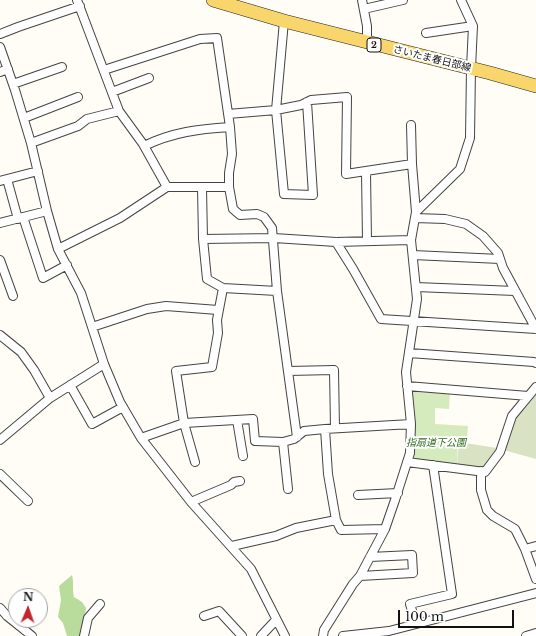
<!DOCTYPE html>
<meta charset="utf-8">
<style>
body{margin:0}
#map{position:relative;width:536px;height:636px;overflow:hidden;background:#fffdf5;font-family:"Libre Baskerville",serif}
canvas{display:block}
.north{position:absolute;left:8px;top:588px;width:40px;height:40px;box-sizing:border-box;background:#fff;border:1px solid #a0a0a0;border-radius:50%;rotate:2deg;font-size:11px;font-weight:700;line-height:16px;text-align:center;color:#111}
.north::after{content:'';display:block;margin:auto;width:14px;height:18px;background:#c4262e;clip-path:polygon(50% 0,100% 100%,50% 72%,0 100%)}
.scale{position:absolute;left:398px;top:610px;width:116px;height:18px;box-sizing:border-box;border:2px solid #111;border-top:0;padding-left:5px;font-size:12px;line-height:14px;white-space:nowrap;color:#111;-webkit-text-stroke:3px #fff;paint-order:stroke}
</style>
<div id="map">
<canvas width="536" height="636"></canvas>
<div class="north">N</div>
<div class="scale">100 m</div>
</div>
<script>
const c = document.querySelector('canvas').getContext('2d');
c.lineJoin = 'round';
function paint(path, color) {
  c.fillStyle = color;
  c.fill(path, 'evenodd');
}
function trace(path, color, width, dash) {
  c.strokeStyle = color;
  c.lineWidth = width;
  c.lineCap = dash ? 'butt' : 'round';
  c.setLineDash(dash || []);
  c.stroke(path);
}
function write(font, color, halo, rows, align = 'center') {
  c.font = font + ' "Libre Baskerville","Noto Sans JP",serif';
  c.lineWidth = 4;
  c.setLineDash([]);
  c.textBaseline = 'middle';
  c.strokeStyle = halo;
  c.fillStyle = color;
  for (const [text, x, y, turn = 0] of rows) {
    c.save();
    c.translate(x, y);
    c.rotate((+turn || 0) * Math.PI / 180);
    c.textAlign = isNaN(turn) ? turn : align;
    if (halo) c.strokeText(text, 0, 0);
    c.fillText(text, 0, 0);
    c.restore();
  }
}
const green = new Path2D(`
 M413 389 450 392 449 409 435 408V424L468 426 467 441H458L457 465 410 459 415 444 414 406C411 401 410 394 413 389Z`);
const forest = new Path2D(`
 M72 575C74 582 72 590 74 597L82 602 86 608 82 636H67L63 623 58 617 61 600 59 586Z`);
const cemetery = new Path2D(`
 M536 390V459L500 449 514 417Z
 M459 442 497 448 483 468 457 465Z`);
const street = new Path2D(`
 M362 0 367 26V43
 M364 9 403 0
 M284 21 276 110 284 194 313 195 307 102
 M426 33 473 26
 M0 34 18 27 80 6
 M0 47 15 90 31 143 47 211 58 249 81 293 104 364 120 402 141 438 191 502 251 569 285 636
 M104 70 200 39 217 38 230 127 232 154 229 173V187L233 209 240 215 257 214 264 217 272 228 277 291 297 437
 M0 72 8 69
 M13 84 62 67
 M112 92 149 78
 M228 114 276 110 301 105 311 100 347 97 346 174 412 164 416 212
 M24 118 78 97
 M411 125 412 164
 M31 143 78 126 87 119 119 111
 M144 146C173 132 199 129 230 127
 M366 172 367 241
 M7 179 18 219
 M0 181 38 171
 M167 187H229
 M202 188 203 239 207 279 223 288
 M23 217 43 278 67 265
 M415 218 445 219 466 224 483 236 498 253 503 268 536 329
 M0 223 47 211
 M203 239 274 238 336 242 411 240
 M336 242 353 269 381 319 536 329
 M58 249 120 218 167 187 143 144 119 111 77 0
 M413 255 500 259
 M0 260 13 296
 M416 287 515 291
 M92 327 147 309 166 306 218 310
 M0 335 21 352 34 370 50 398
 M409 353 534 362 536 363
 M288 371 334 370 335 428
 M70 385 92 424 123 407
 M407 386 528 396
 M237 420 243 456
 M325 429 328 474 336 520
 M141 438 184 423 253 419 255 441 283 442 294 439 304 431 325 429 411 424
 M0 440 50 398 104 364
 M283 442 288 489
 M195 462 184 423 176 371 212 367 218 333 217 320 223 288 277 291
 M407 462 485 472 500 452 512 416 536 387
 M481 471V490L487 510 493 516 515 529 525 549 536 579
 M0 474 28 501
 M358 495 398 493
 M191 502 231 485 234 482 240 481
 M232 546 276 536 296 528 336 520 341 530 385 529
 M525 549 536 546
 M360 576 413 573 412 555 370 557
 M0 608 7 616 32 636
 M204 616 219 611 242 636
 M416 624 410 604 452 594 433 465
 M84 636 88 618 100 604
 M261 636 276 620
 M323 636 324 630 353 584 360 576 385 529 395 500 410 453 411 424 406 372 417 299 411 240 416 212 460 169 470 138 471 68 473 26 461 0
 M343 636 389 631 536 593
 M526 636 536 633`);
const primary = new Path2D(`
 M213 0 284 21 490 73 536 86`);
const shields = [
 [374,45,14]
];
const shieldNames = [
 ["2",374,45]
];
const streetNames = [
 ["さいたま春日部線",432,59,14]
];
const parkNames = [
 ["指扇道下公園",436,443]
];
paint(green, '#d5ebbd');
paint(forest, '#b9dc9c');
paint(cemetery, '#d9e3c4');
trace(street, '#444', 10);
trace(primary, '#222', 14);
trace(street, '#fff', 8);
trace(primary, '#f9d66b', 13);
for (const [x, y, w] of shields) {
  const box = new Path2D();
  box.roundRect(x - w / 2, y - 7, w, 14, 3);
  c.fillStyle = '#fff';
  c.fill(box);
  trace(box, '#111', 1);
}
write('bold 9px', '#111', null, shieldNames);
write('10px', '#111', '#fff', streetNames);
write('italic 10px', '#2f6b1f', '#fff', parkNames);
</script>
